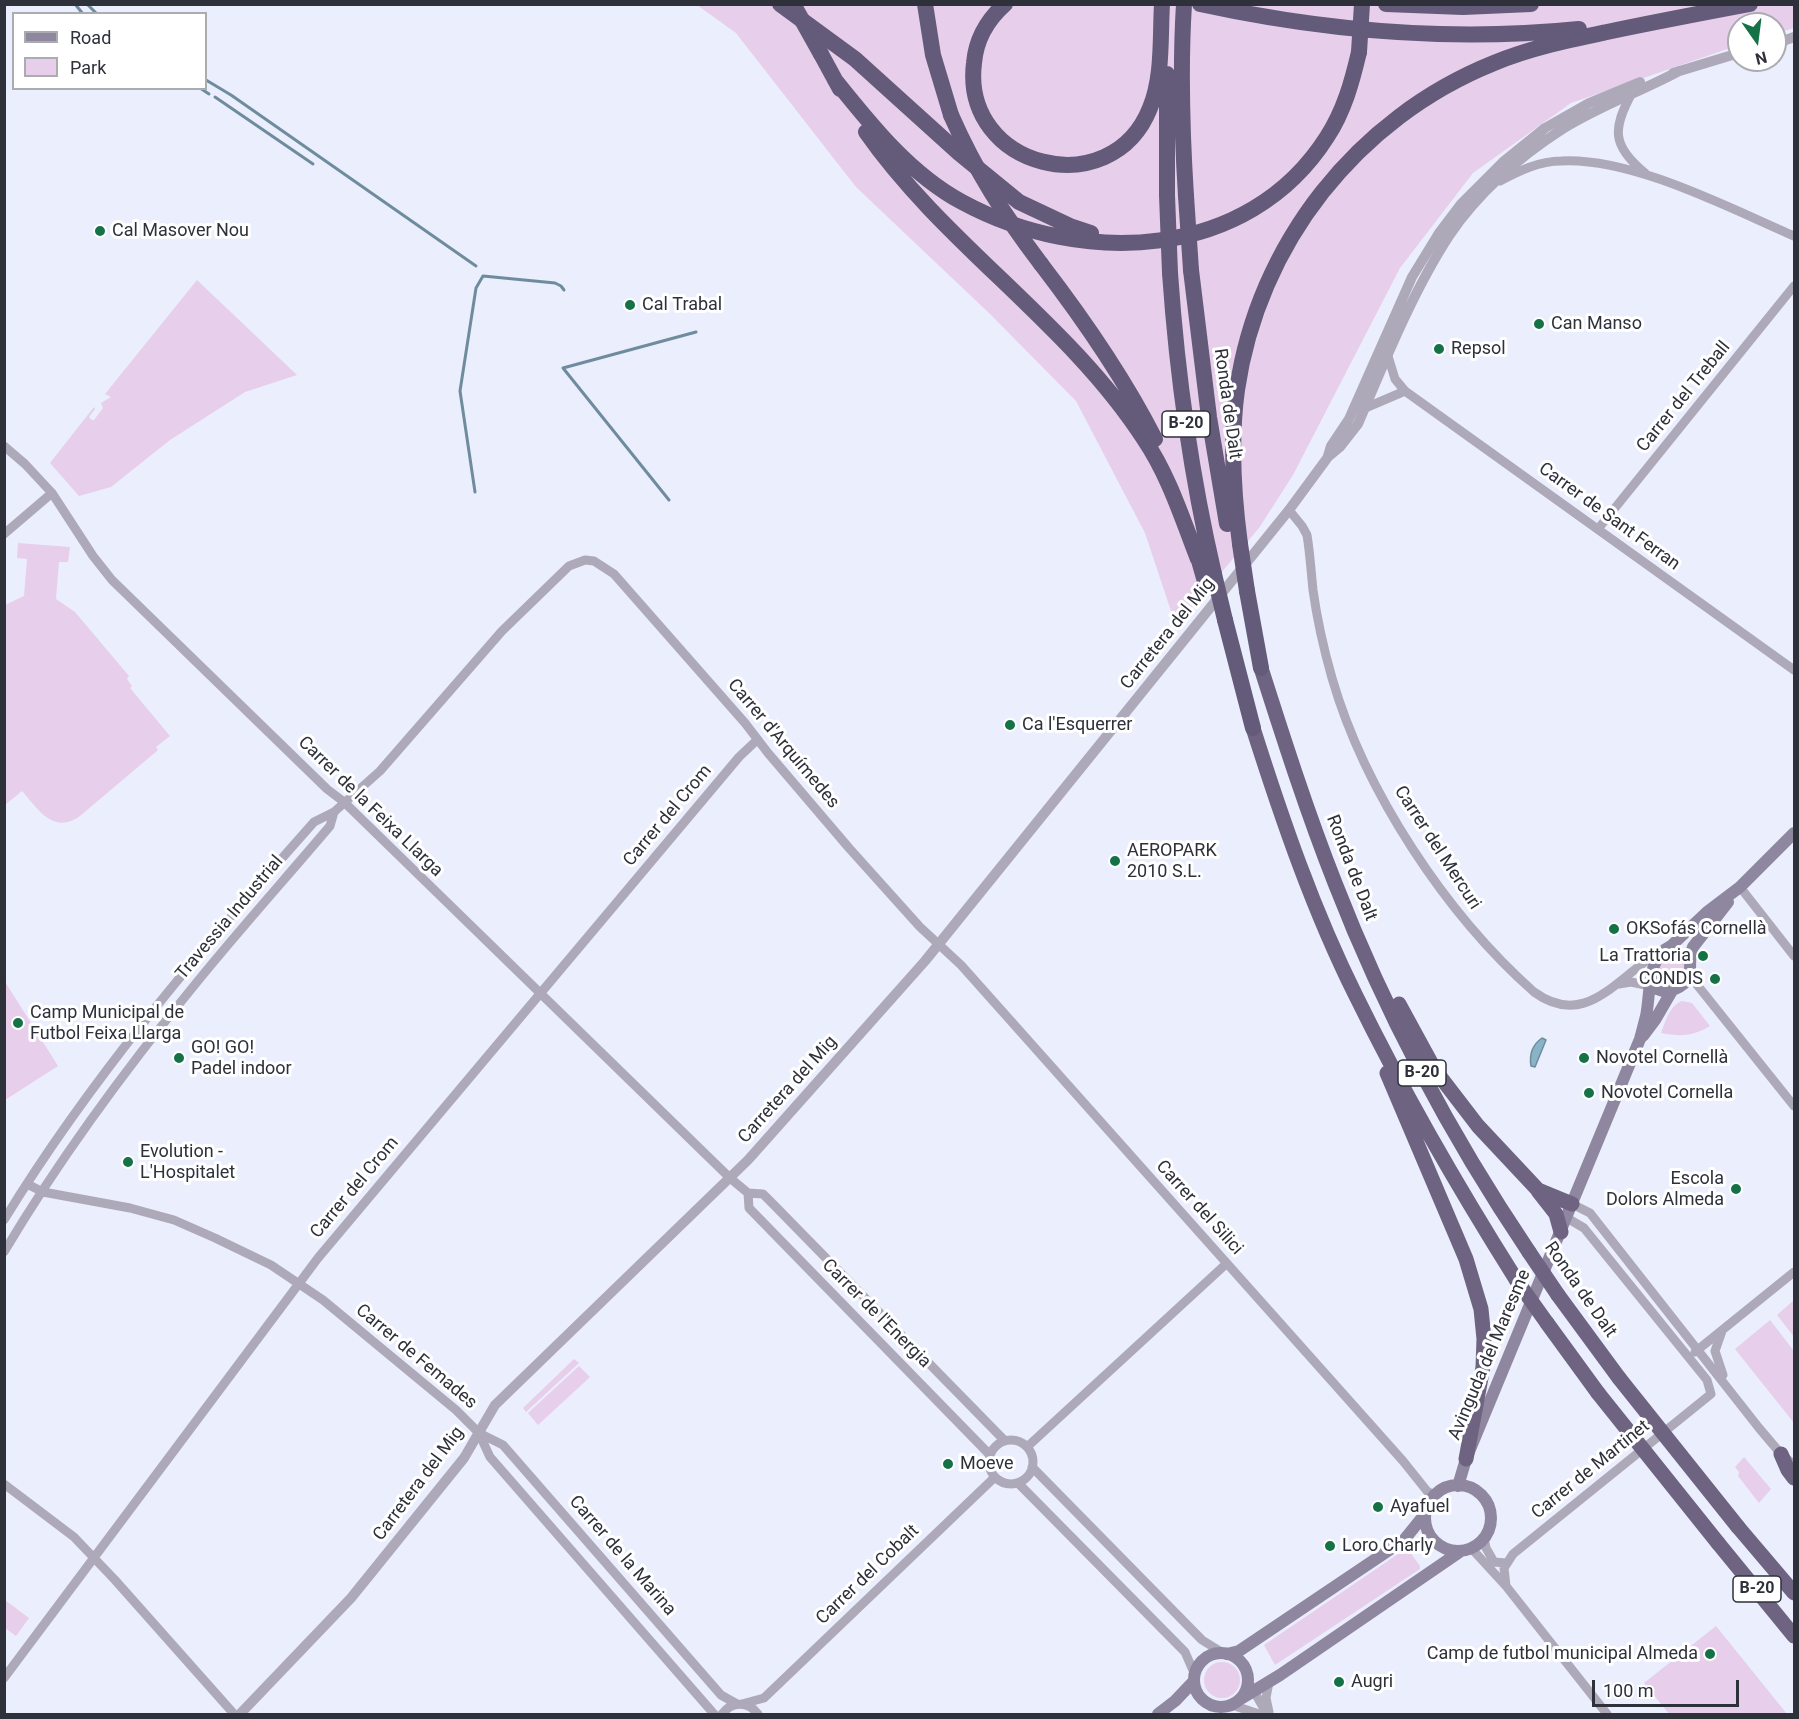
<!DOCTYPE html>
<meta charset="utf-8">
<style>
body{margin:0}
#map{position:relative;width:1799px;height:1719px;overflow:hidden;background:#ebeefd;font-family:Roboto,sans-serif}
canvas{display:block}
.frame{position:absolute;inset:0;border:6px solid #2e303a;pointer-events:none}
.legend{position:absolute;left:12px;top:12px;width:195px;height:78px;box-sizing:border-box;background:#fff;border:2px solid #abacb0;margin:0;padding:8px 10px;list-style:none;font-size:18px;color:#2e303a}
.legend li{display:flex;align-items:center;gap:12px;height:30px}
.legend b{width:30px;border:2px solid #abacb0}
.north{position:absolute;left:1727px;top:12px;width:60px;height:60px;box-sizing:border-box;background:#fff;border:2px solid #abacb0;border-radius:50%;rotate:166deg;font-size:16px;font-weight:700;line-height:24px;text-align:center;color:#2e303a}
.north::after{content:'';display:block;margin:auto;width:21px;height:27px;background:#157247;clip-path:polygon(50% 0,100% 100%,50% 72%,0 100%)}
.scale{position:absolute;left:1592px;top:1680px;width:147px;height:27px;box-sizing:border-box;border:3px solid #2e303a;border-top:0;padding-left:8px;font-size:18px;line-height:21px;white-space:nowrap;color:#2e303a;-webkit-text-stroke:4px #fff;paint-order:stroke}
</style>
<div id="map">
<canvas width="1799" height="1719"></canvas>
<div class="frame"></div>
<ul class="legend">
<li><b style="height:8px;background:#8e879f"></b>Road</li>
<li><b style="height:16px;background:#e7ceea"></b>Park</li>
</ul>
<div class="north">N</div>
<div class="scale">100 m</div>
</div>
<script>
const c = document.querySelector('canvas').getContext('2d');
c.lineJoin = 'round';
function paint(path, color) {
  c.fillStyle = color;
  c.fill(path, 'evenodd');
}
function trace(path, color, width, dash) {
  c.strokeStyle = color;
  c.lineWidth = width;
  c.lineCap = dash ? 'butt' : 'round';
  c.setLineDash(dash || []);
  c.stroke(path);
}
function write(font, color, halo, rows, align = 'center') {
  c.font = font + ' Roboto,sans-serif';
  c.lineWidth = 6;
  c.setLineDash([]);
  c.textBaseline = 'middle';
  c.strokeStyle = halo;
  c.fillStyle = color;
  for (const [text, x, y, turn = 0] of rows) {
    c.save();
    c.translate(x, y);
    c.rotate((+turn || 0) * Math.PI / 180);
    c.textAlign = isNaN(turn) ? turn : align;
    if (halo) c.strokeText(text, 0, 0);
    c.fillText(text, 0, 0);
    c.restore();
  }
}
const green = new Path2D(`
 M1794 4V28L1775 34V24H1739V45L1571 103 1473 173 1400 268 1293 475 1259 528 1176 626 1145 533 1076 401 990 314 856 187 736 33 697 5Z
 M197 280 297 375 245 392 170 440 111 487 79 496 50 463 94 407 95 409 89 417 92 420H94L103 408 101 403 111 397 105 394Z
 M18 543 70 547 68 562H59L56 599 75 612 129 676 127 679 132 686 130 688 170 736 156 747 158 750 80 816C53 835 38 809 22 791L5 805V605L24 596 27 559 17 558Z
 M1677 951 1685 955V971L1673 983 1662 985 1658 980C1657 967 1665 956 1677 951Z
 M4 980 58 1066 5 1100H4Z
 M1682 1001 1692 1003 1710 1026C1693 1036 1681 1037 1661 1033 1666 1021 1669 1006 1682 1001Z
 M1794 1300V1337L1777 1315Z
 M1770 1320 1794 1351V1423L1735 1349Z
 M574 1359 579 1363 526 1412 523 1408Z
 M579 1366 590 1377 538 1425 528 1413Z
 M1744 1457 1771 1489 1759 1503 1738 1476 1739 1472 1735 1467Z
 M1407 1548 1420 1566V1569L1275 1665 1264 1645Z
 M5 1600 29 1618 16 1636 5 1628Z
 M1716 1626 1787 1714H1669L1644 1683Z
 M1204 1680a18 18 0 1 1 36 0a18 18 0 1 1-36 0Z`);
const water = new Path2D(`
 M1542 1038 1546 1040 1535 1067 1531 1066C1529 1054 1532 1045 1542 1038Z`);
const stream = new Path2D(`
 M75 4 83 14
 M87 4 97 14
 M206 80 231 95 476 266
 M200 88 209 94
 M215 97 313 164
 M475 492 460 391 476 288 483 276 555 283 561 286 564 290
 M669 500 563 368 696 332`);
const minor = new Path2D(`
 M1632 93C1612 129 1612 146 1645 173
 M1500 181C1519 171 1539 161 1561 161 1632 157 1729 208 1794 236
 M1388 356 1395 379 1405 391 1794 670
 M1363 409 1405 391
 M4 446 25 464 52 493 93 556 112 580 327 789 344 802 730 1178 748 1193 763 1194 774 1205 1005 1441
 M1289 510 1302 526 1307 535C1310 553 1311 571 1313 590 1317 619 1324 650 1332 678 1365 792 1446 914 1534 992 1588 1031 1618 974 1662 951
 M1598 529 1794 286
 M4 534 52 493
 M1740 887 1794 956
 M1690 976 1794 1106
 M1619 984 1631 982 1655 987
 M27 1184 43 1192 130 1208 174 1220 215 1238 271 1265 323 1300 456 1410 479 1433 490 1457 714 1714
 M748 1193 749 1208 990 1455
 M1572 1204 1590 1213 1759 1428 1781 1454 1794 1465
 M4 1220C92 1076 203 947 314 822L334 812 380 771 502 631 569 566 585 560 594 561 614 574 745 723 768 753 849 848 920 927 961 965 1403 1461 1427 1491 1434 1496
 M4 1252C60 1158 128 1066 197 982 240 929 286 878 330 826L334 812
 M1722 1331 1715 1351 1723 1375
 M1695 1352 1794 1272
 M479 1433 503 1445 721 1695 737 1704
 M989 1462a22 22 0 1 1 44 0a22 22 0 1 1-44 0Z
 M1027 1447 1226 1264
 M1032 1467 1202 1640 1223 1653
 M1018 1483 1185 1652 1195 1675
 M4 1484 74 1537 115 1580 234 1714
 M1484 1538 1486 1548 1494 1562 1506 1563
 M1471 1548 1506 1586 1607 1714
 M1506 1586 1504 1568 1513 1554 1711 1394 1707 1380 1584 1228 1567 1218
 M4 1678 318 1258 739 757 757 740
 M1248 1681 1267 1714
 M1269 1682 1266 1698 1269 1712
 M742 1704 764 1698 995 1477
 M1232 1705 1259 1714
 M722 1714C732 1701 748 1701 758 1714`);
const tertiary = new Path2D(`
 M1775 44 1794 37
 M1673 73 1739 53
 M1328 456 1331 446 1349 419 1412 277 1439 233 1461 204 1503 162 1545 128 1589 103 1640 82
 M240 1714 351 1598 464 1458 495 1405 748 1160 925 961 1289 510 1328 457 1340 447 1358 424C1384 363 1413 291 1449 236 1477 194 1519 157 1561 130 1599 106 1640 92 1679 71`);
const secondary = new Path2D(`
 M1652 980 1657 989C1664 992 1668 992 1675 989 1699 979 1685 964 1693 947L1728 902
 M1643 1036 1655 1020 1673 989
 M1425 1518a33 33 0 1 1 66 0a33 33 0 1 1-66 0Z
 M1458 1486 1466 1459 1640 1039C1642 1032 1644 1024 1646 1016 1651 993 1646 958 1671 946L1707 912 1740 887 1794 833
 M1194 1680a27 27 0 1 1 54 0a27 27 0 1 1-54 0Z
 M1227 1654 1239 1651 1404 1540 1425 1514
 M1242 1698 1280 1675 1461 1551
 M1158 1714 1175 1701 1194 1681`);
const trunk = new Path2D(`
 M1261 668C1284 740 1307 812 1335 883 1385 1012 1451 1136 1529 1252
 M1253 728C1282 819 1313 910 1356 996 1404 1094 1459 1189 1517 1281
 M1399 1004 1435 1070 1478 1126 1538 1190 1572 1204
 M1387 1073 1466 1259 1481 1309 1484 1339 1483 1367 1466 1459
 M1538 1191 1556 1214 1561 1232
 M1558 1295 1619 1378
 M1547 1323 1598 1393
 M1781 1454 1788 1470 1794 1478
 M1738 1527 1794 1593
 M1718 1543 1794 1636`);
const motorway = new Path2D(`
 M780 4 855 59 959 153 1019 202 1070 226 1091 233
 M925 4 933 55 951 115
 M1005 4C987 20 976 40 974 63 961 168 1111 206 1150 108 1163 77 1160 38 1162 4
 M1184 4C1180 68 1182 133 1186 196
 M1200 4C1324 31 1452 42 1579 29
 M1386 4 1463 7 1531 4
 M821 54 840 89
 M1167 74V195
 M835 80C871 125 910 174 962 202 1082 267 1248 261 1327 137 1344 111 1352 82 1359 52
 M866 132C945 245 1069 323 1144 439 1169 476 1182 518 1198 559
 M1041 264C1084 320 1123 376 1155 439
 M1191 270 1209 417 1227 524
 M1170 273C1177 374 1191 475 1214 574
 M1240 544C1233 492 1230 441 1237 390 1258 244 1357 118 1494 63 1530 48 1569 40 1607 32 1655 22 1702 13 1750 4
 M1196 550 1206 585
 M1247 591 1261 668
 M1225 620 1253 728`);
const trunkBridge = new Path2D(`
 M1529 1252 1558 1295
 M1517 1281 1547 1323
 M1619 1378 1738 1527
 M1598 1393 1718 1543`);
const motorwayBridge = new Path2D(`
 M793 4 821 54
 M1359 52 1362 4
 M951 115C976 172 1004 215 1041 264
 M1167 195 1170 273
 M1186 196 1191 270
 M1240 544 1247 591
 M1214 574 1225 620`);
const markers = [
 [100,231,6,"#157247"],
 [630,305,6,"#157247"],
 [1539,324,6,"#157247"],
 [1439,349,6,"#157247"],
 [1010,725,6,"#157247"],
 [1115,861,6,"#157247"],
 [1614,929,6,"#157247"],
 [1703,956,6,"#157247"],
 [1715,979,6,"#157247"],
 [18,1023,6,"#157247"],
 [179,1058,6,"#157247"],
 [1584,1058,6,"#157247"],
 [1589,1093,6,"#157247"],
 [128,1162,6,"#157247"],
 [1736,1189,6,"#157247"],
 [948,1464,6,"#157247"],
 [1378,1507,6,"#157247"],
 [1330,1546,6,"#157247"],
 [1710,1654,6,"#157247"],
 [1339,1682,6,"#157247"]
];
const shields = [
 [1186,424,48],
 [1422,1073,48],
 [1757,1589,48]
];
const shieldNames = [
 ["B-20",1186,424],
 ["B-20",1422,1073],
 ["B-20",1757,1589]
];
const poiNames = [
 ["Cal Masover Nou",112,231],
 ["Cal Trabal",642,305],
 ["Can Manso",1551,324],
 ["Repsol",1451,349],
 ["Ca l'Esquerrer",1022,725],
 ["AEROPARK",1127,851],
 ["2010 S.L.",1127,872],
 ["OKSofás Cornellà",1626,929],
 ["La Trattoria",1691,956,"right"],
 ["CONDIS",1703,979,"right"],
 ["Camp Municipal de",30,1013],
 ["Futbol Feixa Llarga",30,1034],
 ["GO! GO!",191,1048],
 ["Padel indoor",191,1069],
 ["Novotel Cornellà",1596,1058],
 ["Novotel Cornella",1601,1093],
 ["Evolution -",140,1152],
 ["L'Hospitalet",140,1173],
 ["Escola",1724,1179,"right"],
 ["Dolors Almeda",1724,1200,"right"],
 ["Moeve",960,1464],
 ["Ayafuel",1390,1507],
 ["Loro Charly",1342,1546],
 ["Camp de futbol municipal Almeda",1698,1654,"right"],
 ["Augri",1351,1682]
];
const streetNames = [
 ["Carrer del Treball",1684,397,-51],
 ["Ronda de Dalt",1227,404,82],
 ["Carrer de Sant Ferran",1609,517,36],
 ["Carretera del Mig",1168,634,-51],
 ["Carrer d'Arquímedes",783,744,50],
 ["Carrer de la Feixa Llarga",370,807,44],
 ["Carrer del Crom",668,816,-50],
 ["Carrer del Mercuri",1437,848,57],
 ["Ronda de Dalt",1351,868,69],
 ["Travessia Industrial",230,918,-50],
 ["Carretera del Mig",788,1090,-48],
 ["Carrer del Crom",355,1188,-50],
 ["Carrer del Silici",1199,1208,48],
 ["Ronda de Dalt",1580,1290,55],
 ["Carrer de l'Energia",876,1314,45],
 ["Avinguda del Maresme",1490,1355,-67],
 ["Carrer de Femades",416,1357,40],
 ["Carrer de Martinet",1591,1470,-39],
 ["Carretera del Mig",419,1484,-53],
 ["Carrer de la Marina",622,1556,49],
 ["Carrer del Cobalt",868,1575,-44]
];
paint(green, '#e7ceea');
paint(water, '#8ab3c7');
trace(water, '#6e8c9d', 1.5);
trace(stream, '#6e8c9d', 3);
trace(minor, '#aea9b9', 9);
trace(tertiary, '#aea9b9', 10);
trace(secondary, '#8e879f', 12);
trace(trunk, '#6e6482', 15);
trace(motorway, '#645a7a', 16);
trace(trunkBridge, '#6e6482', 15);
trace(motorwayBridge, '#645a7a', 16);
for (const [x, y, r, color] of markers) {
  const dot = new Path2D();
  dot.arc(x, y, r, 0, 2 * Math.PI);
  c.fillStyle = color;
  c.fill(dot);
  trace(dot, '#fff', 2);
}
for (const [x, y, w] of shields) {
  const box = new Path2D();
  box.roundRect(x - w / 2, y - 13, w, 26, 4.5);
  c.fillStyle = '#fff';
  c.fill(box);
  trace(box, '#2e303a', 1.5);
}
write('bold 16px', '#2e303a', null, shieldNames);
write('18px', '#2e303a', '#fff', poiNames, 'left');
write('18px', '#2e303a', '#fff', streetNames);
</script>
